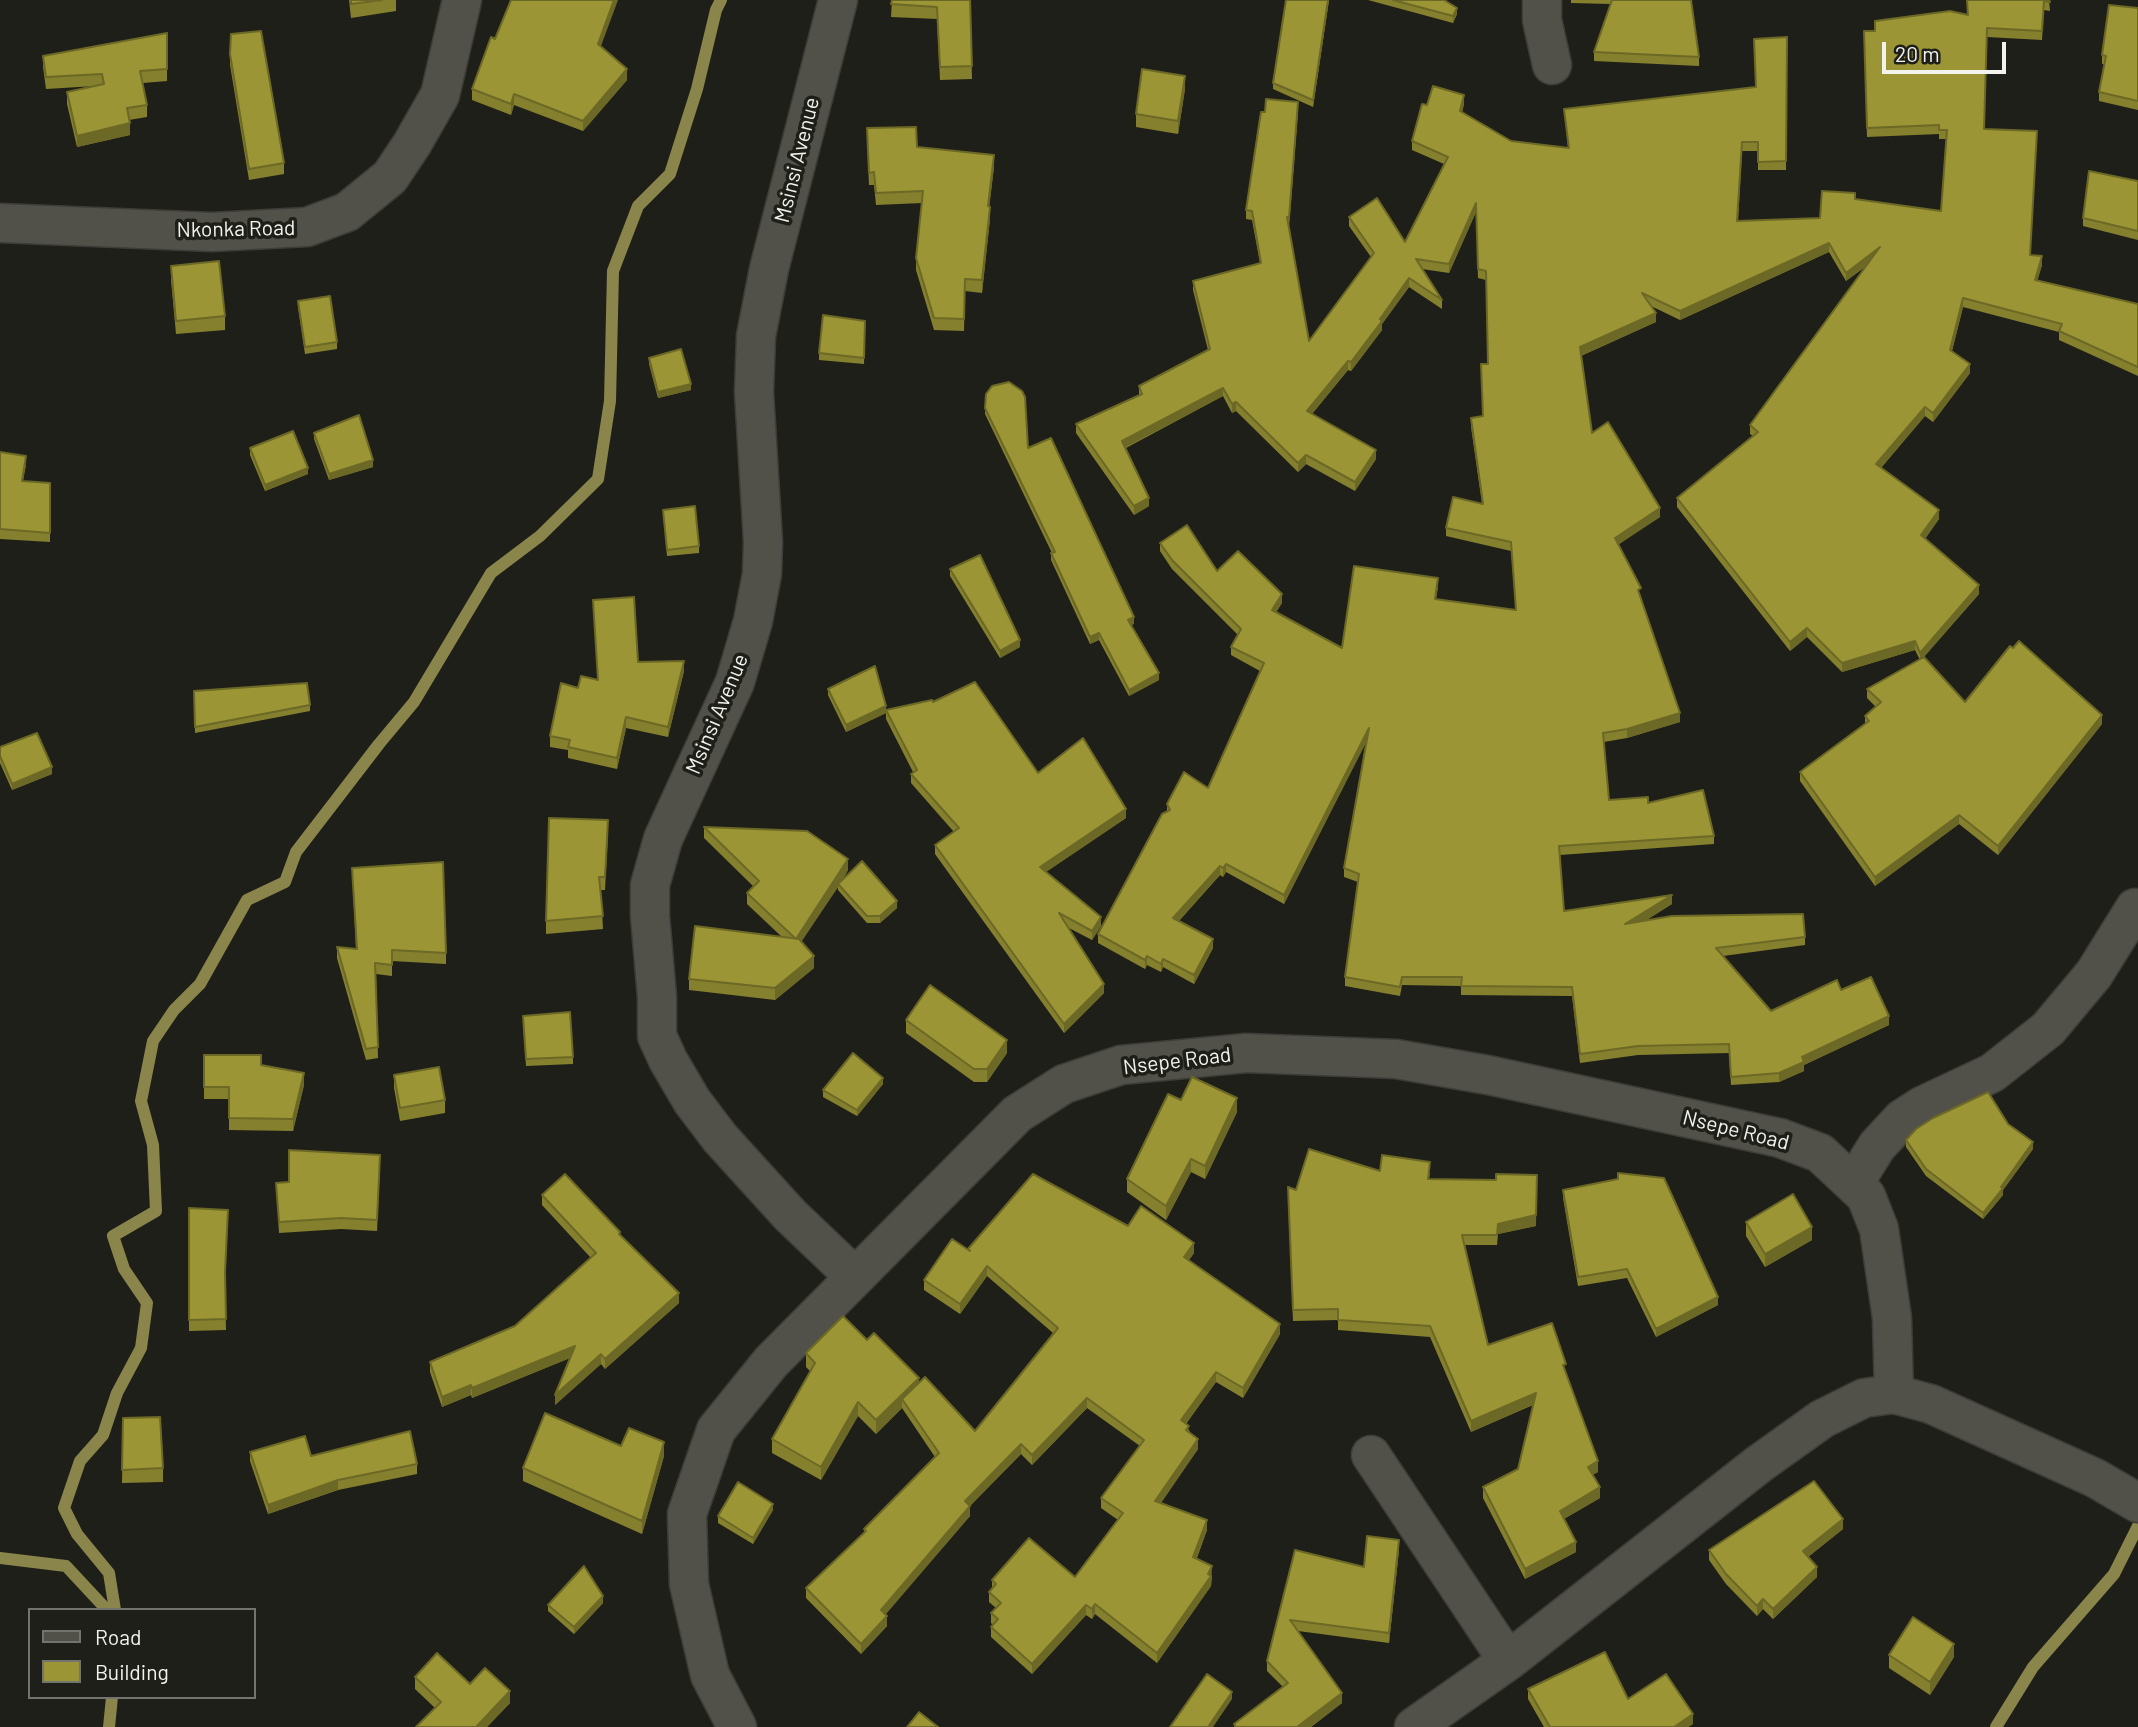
<!DOCTYPE html>
<style>
body{margin:0}
#map{position:relative;width:2138px;height:1727px;overflow:hidden;background:#1f1f19;font-family:Barlow,sans-serif}
canvas{display:block}
.legend{position:absolute;left:28px;top:1608px;width:228px;height:91px;box-sizing:border-box;background:#1f1f19;border:2px solid #74746e;margin:0;padding:9px 12px;list-style:none;font-size:21px;color:#f3f3ee}
.legend li{display:flex;align-items:center;gap:14px;height:35px}
.legend b{width:35px;border:2px solid #74746e}
.scale{position:absolute;left:1882px;top:42px;width:124px;height:32px;box-sizing:border-box;border:4px solid #f3f3ee;border-top:0;padding-left:9px;font-size:21px;line-height:24px;white-space:nowrap;color:#f3f3ee;-webkit-text-stroke:5px #1f1f19;paint-order:stroke}
</style>
<div id="map">
<canvas width="2138" height="1727"></canvas>
<ul class="legend">
<li><b style="height:9px;background:#51514a"></b>Road</li>
<li><b style="height:19px;background:#9b9535"></b>Building</li>
</ul>
<div class="scale">20 m</div>
</div>
<script>
const c = document.querySelector('canvas').getContext('2d');
c.lineJoin = 'round';
function trace(path, color, width, dash) {
  c.strokeStyle = color;
  c.lineWidth = width;
  c.lineCap = dash ? 'butt' : 'round';
  c.setLineDash(dash || []);
  c.stroke(path);
}
function paint(path, color) {
  c.fillStyle = color;
  c.fill(path, 'evenodd');
}
function write(font, color, halo, rows, align = 'center') {
  c.font = font + ' Barlow,sans-serif';
  c.lineWidth = 7;
  c.setLineDash([]);
  c.textBaseline = 'middle';
  c.strokeStyle = halo;
  c.fillStyle = color;
  for (const [text, x, y, turn = 0] of rows) {
    c.save();
    c.translate(x, y);
    c.rotate((+turn || 0) * Math.PI / 180);
    c.textAlign = isNaN(turn) ? turn : align;
    if (halo) c.strokeText(text, 0, 0);
    c.fillText(text, 0, 0);
    c.restore();
  }
}
const stream = new Path2D(`
 M0 1558 66 1566 107 1610
 M115 1610 109 1573 77 1534 64 1508 80 1461 103 1435 117 1393 141 1348 147 1303 124 1269 113 1236 156 1211 153 1145 141 1101 153 1041 174 1010 200 984 247 900 285 882 296 852 379 744 414 702 491 573 540 536 598 479 610 401 613 271 638 206 670 174 697 89 716 10 721 0
 M109 1727 112 1697
 M1996 1727 2033 1667 2114 1574 2138 1526`);
const minor = new Path2D(`
 M838 0 769 269 756 336 754 392 763 542 762 574 753 621 735 682 663 839 650 885V916L657 997V1036L668 1060 692 1101 720 1138 790 1215 854 1276
 M1542 0V20L1552 65
 M0 223 212 232 307 227 347 212 390 177 412 144 440 95 462 0
 M1854 1183 1877 1146 1902 1119 1922 1106 1992 1073 2048 1029 2094 974 2135 908
 M1371 1455 1508 1661
 M737 1727 710 1675 689 1584 687 1514 716 1430 771 1362 1017 1114 1064 1084 1121 1065 1246 1053 1396 1059 1488 1075 1780 1138 1820 1153 1866 1196 1879 1229 1892 1318 1894 1394
 M1414 1727 1508 1661 1759 1464 1822 1419 1864 1398 1894 1394 1931 1404 2095 1478 2138 1503`);
const wall = new Path2D(`
 M349 0H396V11L351 18Z
 M892 0H970L972 79 940 80 937 19 891 17Z
 M1286 0H1329L1313 107 1273 89V83Z
 M1368 0H1444L1457 14 1453 23Z
 M1571 0H1691L1699 57V66L1594 61V52L1611 4 1571 3Z
 M1967 0H2049L2050 11 2044 10 2042 40 1987 37 1984 129 2030 255 2042 265 2037 281 2138 304V376L2059 340V332L1963 307 1952 351 1970 373 1933 422 1925 416 1881 468 1939 519 1925 539 1979 594 1923 658 1965 702 2102 724 1998 855 1959 824 1875 886 1800 781V772L1865 724V716L1876 707 1867 698V689L1920 660 1915 650 1842 672 1807 637 1790 651 1677 507V498L1753 436 1750 434V425L1865 267 1846 281 1829 252 1680 320 1651 306 1656 322 1581 356 1592 433 1660 517 1618 544 1641 597 1680 722 1627 738 1604 742 1609 800 1648 803 1714 836V844L1560 855 1564 911 1672 904 1645 921 1805 937V945L1723 956 1771 1011 1841 990 1889 1025 1804 1065V1071L1779 1082 1731 1085 1729 1053 1638 1055 1580 1063 1572 996 1461 995V986L1402 985 1400 996 1345 986V977L1358 882 1344 877V868L1366 741 1284 904 1226 872 1223 877 1220 875 1179 921 1213 948 1194 984 1163 967 1161 972 1147 965 1145 969 1098 943V934L1167 811V804L1208 788 1260 671 1231 655V647L1238 635 1172 569 1160 551V543L1282 603 1276 612 1342 648 1438 587 1436 599 1516 610 1511 551 1446 536V528L1482 503 1471 427V418L1482 416 1488 364 1486 280 1478 278 1476 212 1449 273 1422 269 1442 300V309L1409 287 1382 324V330L1351 371 1348 370 1312 414 1376 459 1355 491 1306 464 1298 472 1236 411 1232 413 1223 396 1126 448 1149 506 1134 515 1076 433V424L1139 395V386L1208 350 1193 290V281L1260 263 1252 220 1246 219V210L1298 111 1289 226 1309 341 1371 257 1349 226V217L1405 242 1444 164 1412 150V141L1427 105 1464 104 1462 113 1511 141 1568 148 1564 109 1756 87 1787 37 1786 170H1758V151H1742L1738 221 1820 218 1855 199 1941 211 1947 139H1939V134L1867 137 1864 31H1875L1968 14Z
 M2138 8V110L2099 101V92L2104 64H2102V55Z
 M167 33V81L143 83 147 105V117L129 120 130 135 77 147 67 104V92L95 86 46 89 43 67V56Z
 M495 39 601 46 627 80 583 131 514 105 511 115 472 100V89Z
 M230 54 284 163V174L249 180 230 65Z
 M1185 89 1178 134 1136 127V114Z
 M867 140 917 147 994 167 989 207 990 219 982 293 965 291 964 331 934 330 916 270V258L922 203 876 205 874 185H869Z
 M2138 181V240L2083 226V218Z
 M171 266 225 316V330L176 334 171 280Z
 M298 301 337 342V349L305 354 298 307Z
 M865 321 864 364 819 360V353Z
 M649 358 691 390 658 398 649 364Z
 M986 394 1028 448 1134 624 1131 625 1159 680 1129 696 1099 640 1090 644 1051 560V553H1052L985 414Z
 M314 433 373 467 329 480 314 439Z
 M250 448 308 474 265 491 250 455Z
 M0 452 26 465 23 481 50 483V542L0 539Z
 M663 510 699 546V553L667 556Z
 M950 569 1020 647 1000 658 950 576Z
 M593 600 638 662 684 671 668 737 626 728 617 769 568 758V750L550 747V736L578 688 598 680Z
 M828 689 886 713 846 732 828 695Z
 M194 691 310 705V711L195 733Z
 M933 702 1038 773 1126 818 1046 872 1101 926 1092 940 1067 927 1104 993 1064 1033 935 854V845L954 832 911 783V774L913 772 886 719V710Z
 M0 747 52 774 12 790 0 763Z
 M704 827 848 870 843 879 897 908 880 923H867L838 890V887L801 941 814 968 775 1000 689 990V979L782 937 747 904V893L753 886 704 838Z
 M608 833 605 890H601L603 929 546 934V921Z
 M352 868 446 953V964L392 961V976L376 974 378 1058 366 1060 337 958V947L356 949Z
 M906 1020 1007 1053 987 1082H974L906 1033Z
 M523 1023 573 1057V1064L526 1066Z
 M204 1055 261 1065 304 1085 293 1131 229 1130V1099H204Z
 M394 1075 445 1100V1113L400 1121 394 1088Z
 M883 1084 857 1116 823 1097V1090Z
 M1181 1100 1237 1112 1205 1179 1191 1172 1166 1220 1127 1192V1179Z
 M2008 1124 2033 1149 2003 1190V1195L1983 1219 1926 1176 1906 1147V1140Z
 M380 1166 377 1231 341 1229 279 1233 276 1183 289 1182Z
 M1380 1171 1430 1173 1429 1179 1536 1226 1498 1234 1497 1245H1465L1488 1345 1566 1372 1598 1472 1592 1475 1600 1498 1564 1519 1576 1552 1525 1579 1483 1498V1487L1518 1469 1533 1405 1471 1432 1430 1337 1338 1330V1320L1293 1321 1288 1197Z
 M1563 1190 1718 1305 1656 1337 1627 1278 1578 1286 1563 1198Z
 M542 1195 620 1236 679 1303 605 1369 601 1364 555 1405 570 1358 472 1398 471 1395 442 1407 430 1372V1362L515 1326 591 1258 542 1205Z
 M189 1208 228 1221 225 1280 226 1330 189 1331Z
 M1746 1222 1812 1240 1765 1267 1746 1236Z
 M1128 1226 1194 1253 1189 1260 1280 1334 1243 1398 1216 1382 1186 1424 1198 1449 1161 1503 1207 1530 1197 1558 1212 1576 1211 1586 1157 1663 1095 1614 1092 1619 1086 1615 1032 1674 991 1637V1627L993 1625 991 1623V1613L996 1608 989 1602V1592L992 1589V1580L1075 1577 1118 1520 1101 1508V1498L1140 1446 1087 1408 1032 1465 1021 1454 970 1506V1516L885 1614 887 1626 861 1654 806 1598V1588L864 1533V1529L935 1457 902 1408 876 1434 858 1416 821 1480 772 1453V1439L810 1371 806 1367V1353L867 1340 975 1431 1053 1333 987 1276 960 1314 924 1290V1280L968 1250Z
 M123 1418 163 1468V1482L122 1483Z
 M621 1446 664 1456 642 1534 523 1481V1468Z
 M250 1452 417 1464V1474L338 1490 268 1514 250 1461Z
 M773 1510 753 1544 718 1523V1516Z
 M1843 1529 1808 1557 1817 1577 1773 1619 1763 1609 1757 1616 1726 1584 1709 1560V1550Z
 M1295 1550 1364 1567 1399 1550 1389 1643 1298 1631 1342 1703 1311 1727H1234V1724L1283 1687 1267 1671V1661Z
 M603 1603 574 1634 548 1611V1605Z
 M1889 1655 1954 1657 1930 1695 1889 1668Z
 M415 1677 510 1703 487 1727H416L435 1708 415 1689Z
 M1528 1689 1628 1699 1693 1724 1688 1727H1544L1528 1699Z`);
const shadedWall = new Path2D(`
 M614 0H618L598 54V44Z
 M1328 0H1329L1313 107V100Z
 M1457 8V14L1453 23V16Z
 M627 69V80L583 131V121Z
 M1185 76V89L1178 134V121Z
 M514 94V105L511 115V104Z
 M1464 95V104L1460 120V111Z
 M1298 102V111L1289 226V218Z
 M130 123V135L77 147V136Z
 M994 155V167L988 218V206Z
 M1476 203V212L1449 273V264Z
 M990 207V219L982 293V280Z
 M1829 243V252L1680 320V311Z
 M1880 247V256L1846 281V273Z
 M2042 256V265L2035 289V280Z
 M1409 278V287L1382 324V330L1351 371V362L1380 319Z
 M1963 298V307L1950 359V350Z
 M1656 313V322L1580 356V347Z
 M1348 361V370L1307 420V411Z
 M1970 364V373L1933 422V413Z
 M691 384V390L658 398V392Z
 M1223 388V396L1122 449V441Z
 M1236 402V411L1232 413V404Z
 M1925 407V416L1876 473V464Z
 M1376 450V459L1355 491V482Z
 M1306 455V464L1298 472V463Z
 M373 460V467L329 480V474Z
 M308 468V474L265 491V485Z
 M1149 498V506L1134 515V506Z
 M1660 508V517L1615 547V538Z
 M1939 510V519L1921 544V535Z
 M1979 585V594L1920 661V653Z
 M1282 594V603L1272 619V610Z
 M1134 617V624L1128 626V620Z
 M1807 628V637L1790 651V642Z
 M1099 633V640L1090 644V637Z
 M1020 640V647L1000 658V651Z
 M1915 641V650L1842 672V663Z
 M684 661V671L668 737V727Z
 M1159 673V680L1129 696V690Z
 M886 706V713L846 732V725Z
 M1680 713V722L1627 738V729Z
 M2102 715V724L1998 855V846Z
 M626 717V728L617 769V758Z
 M1369 728V737L1284 904V895Z
 M52 767V774L12 790V784Z
 M1126 809V818L1040 876V867Z
 M1959 815V824L1875 886V877Z
 M848 859V870L839 885 838 884V887L796 950V939Z
 M1226 864V872L1223 877V868Z
 M1220 866V875L1173 927V918Z
 M1672 895V904L1625 933V924Z
 M897 901V908L880 923V916Z
 M1101 917V926L1092 940V931Z
 M1213 939V948L1194 984V975Z
 M814 956V968L775 1000V988Z
 M1147 956V965L1145 969V960Z
 M1163 959V967L1161 972V964Z
 M1104 984V993L1064 1033V1024Z
 M1889 1016V1025L1804 1065V1071L1779 1082V1073L1802 1057Z
 M1007 1040V1053L987 1082V1069Z
 M304 1073V1085L293 1131V1119Z
 M883 1078V1084L857 1116V1110Z
 M1237 1098V1112L1205 1179V1166Z
 M2033 1142V1149L2003 1190V1195L1983 1219V1213Z
 M1191 1159V1172L1166 1220V1206Z
 M1537 1175 1536 1226 1498 1234V1224Z
 M1812 1227V1240L1765 1267V1254Z
 M1194 1243V1253L1184 1267V1257Z
 M987 1266V1276L960 1314V1304Z
 M679 1293V1303L605 1369V1359Z
 M1718 1297V1305L1656 1337V1329Z
 M1280 1324V1334L1243 1398V1388Z
 M575 1346V1356L472 1398V1388Z
 M601 1354V1364L555 1405V1395Z
 M1216 1372V1382L1181 1430V1420Z
 M919 1378V1391L902 1399V1408L876 1434V1420Z
 M471 1385V1395L442 1407V1397Z
 M1536 1393V1403L1471 1432V1421Z
 M1087 1398V1408L1032 1465V1455Z
 M858 1402V1416L821 1480V1467Z
 M1198 1439V1449L1155 1511V1501Z
 M664 1442V1456L642 1534V1521Z
 M1021 1444V1454L965 1511V1501Z
 M1598 1461V1472L1588 1477V1467Z
 M338 1480V1490L268 1514V1505Z
 M1600 1487V1498L1560 1521V1511Z
 M773 1504V1510L753 1544V1538Z
 M970 1506V1516L881 1620V1610Z
 M1843 1519V1529L1803 1561V1551Z
 M1207 1520V1530L1193 1567V1557Z
 M1399 1540V1550L1389 1643V1633Z
 M1576 1542V1552L1525 1579V1569Z
 M1212 1566 1211 1586 1157 1663V1653L1208 1574Z
 M1817 1567V1577L1773 1619V1609Z
 M603 1596V1603L574 1634V1627Z
 M1763 1599V1609L1757 1616V1606Z
 M1095 1604V1614L1092 1619V1609Z
 M1086 1605V1615L1032 1674V1664Z
 M887 1616V1626L861 1654V1644Z
 M1954 1644V1657L1930 1695V1682Z
 M510 1691V1703L487 1727H476Z
 M1232 1692V1699L1213 1727H1208Z
 M1342 1693V1703L1311 1727H1297Z
 M1693 1714V1724L1688 1727H1674Z`);
const building = new Path2D(`
 M351 0H382L351 4Z
 M511 0H614L598 44 627 69 583 121 514 94 511 104 472 89 491 37 495 39Z
 M892 0H970L972 66 940 67 937 7 891 4Z
 M1286 0H1328L1313 100 1273 83Z
 M1393 0H1444L1457 8 1453 16Z
 M1612 0H1691L1699 57 1594 52Z
 M1967 0H2049L2050 2 2044 1 2042 31 1987 28 1984 129 2037 131 2030 255 2042 256 2035 280 2138 304V367L2059 331 2062 324 1963 298 1950 350 1970 364 1933 413 1925 407 1876 464 1939 510 1921 535 1979 585 1920 653 1915 641 1842 663 1807 628 1790 642 1677 498 1758 432 1750 425 1880 247 1846 273 1829 243 1680 311 1642 293 1656 313 1580 347 1592 433 1608 422 1660 508 1615 538 1641 588 1638 590 1680 713 1627 729 1603 733 1609 800 1648 797V803L1703 790 1714 836 1559 846 1564 911 1672 895 1625 924 1672 916 1803 914 1805 937 1716 948 1771 1011 1837 980 1841 990 1871 977 1889 1016 1802 1057 1804 1062 1779 1073 1731 1077 1729 1044 1638 1046 1580 1054 1572 987 1461 986 1462 977H1402L1400 987 1345 977 1359 874 1344 868 1369 728 1284 895 1226 864 1223 868 1220 866 1173 918 1213 939 1194 975 1163 959 1161 964 1147 956 1145 960 1098 934 1162 814 1170 810 1167 804 1184 772 1208 788 1264 663 1231 647 1241 629 1172 560 1160 543 1187 525 1217 571 1238 551 1282 594 1272 610 1342 648 1354 566 1438 578 1435 599 1516 610 1511 542 1446 528 1453 497 1483 504 1471 418 1483 416 1481 364H1488L1486 271 1478 269 1476 203 1449 264 1416 259 1442 300 1409 278 1380 319 1382 321 1351 362 1348 361 1307 411 1376 450 1355 482 1306 455 1298 463 1236 402 1232 404 1223 388 1122 441 1149 498 1134 506 1076 424 1142 394 1139 386 1210 349 1193 281 1261 263 1252 211 1246 210 1261 112H1265L1266 99 1298 102 1289 218 1287 217 1309 341 1374 253 1349 217 1377 198 1405 242 1448 157 1412 141 1422 104 1427 105 1433 86 1464 95 1460 111 1511 141 1569 148 1564 109 1756 87 1754 39 1787 37 1786 161 1758 162V142H1742L1737 221 1820 218 1822 191 1855 193V199L1941 211 1947 130H1939V125L1867 128 1864 31H1875V21L1950 11 1968 15Z
 M2109 5 2138 8V101L2099 92 2106 56 2102 55Z
 M261 31 284 163 249 169 230 54 231 34Z
 M167 33V69L140 71 147 105 127 108 130 123 77 136 67 92 104 84 102 74 46 77 43 56Z
 M1142 69 1185 76 1178 121 1136 114Z
 M916 127 917 147 994 155 988 206 990 207 982 280 965 279 964 319 934 318 916 258 923 191 876 193 874 172 869 173 867 128Z
 M2089 171 2138 181V231L2083 218Z
 M219 261 225 316 176 321 171 266Z
 M330 296 337 342 305 347 298 301Z
 M823 315 865 321 864 358 819 353Z
 M681 349 691 384 658 392 649 358Z
 M1009 382 1022 391 1025 397 1028 448 1051 438 1134 617 1128 620 1159 673 1129 690 1099 633 1090 637 1051 553 1055 552 985 408 986 394 992 386Z
 M359 415 373 460 329 474 314 433Z
 M293 431 308 468 265 485 250 448Z
 M0 452 26 456 22 481 50 483V533L0 529Z
 M695 506 699 546 667 550 663 510Z
 M980 555 1020 640 1000 651 950 569Z
 M634 597 638 662 684 661 668 727 626 717 617 758 568 747 570 740 550 736 561 683 578 688 581 676 598 680 593 600Z
 M2019 641 2102 715 1998 846 1959 815 1875 877 1800 772 1869 721 1865 716 1881 702 1867 689 1924 657 1965 702 2010 646 2013 648Z
 M875 666 886 706 846 725 828 689Z
 M975 682 1038 773 1083 738 1126 809 1040 867 1101 917 1092 931 1059 913 1104 984 1064 1024 935 845 959 828 911 774 917 770 886 710 932 700 933 702Z
 M307 683 310 705 195 727 194 691Z
 M37 733 52 767 12 784 0 756V747Z
 M549 818 608 820 605 877H599L603 916 546 921Z
 M704 827 807 831 848 859 796 939 747 893 759 881Z
 M862 861 897 901 880 916H867L838 884Z
 M443 862 446 953 392 950V965L375 963 378 1047 366 1049 337 947 357 949 352 868Z
 M695 926 799 939 814 956 775 988 689 979Z
 M930 985 1007 1040 987 1069H974L906 1020Z
 M570 1012 573 1057 526 1059 523 1016Z
 M853 1053 883 1078 857 1110 823 1090Z
 M204 1055H261V1065L304 1073 293 1119 229 1118V1087H204Z
 M439 1067 445 1100 400 1108 394 1075Z
 M1192 1077 1237 1098 1205 1166 1191 1159 1166 1206 1127 1179 1168 1094 1181 1100Z
 M1988 1092 2008 1124 2033 1142 2001 1187 2003 1188 1983 1213 1926 1169 1906 1140 1916 1129 1933 1118Z
 M1309 1149 1380 1171 1382 1155 1430 1162 1428 1179 1496 1180V1174L1537 1175 1536 1215 1498 1224 1497 1235H1462L1488 1345 1552 1323 1566 1364 1563 1365 1598 1461 1588 1467 1600 1487 1560 1511 1576 1542 1525 1569 1483 1487 1518 1469 1536 1393 1471 1421 1430 1326 1338 1320V1309L1293 1310 1288 1187 1296 1190Z
 M289 1150 380 1155 377 1220 341 1218 279 1222 276 1183 289 1182Z
 M1618 1173 1664 1178 1718 1297 1656 1329 1627 1269 1578 1277 1563 1190 1618 1179Z
 M565 1174 620 1232 619 1234 679 1293 605 1359 601 1354 555 1395 575 1346 472 1388 471 1385 442 1397 430 1362 515 1326 596 1253 542 1195Z
 M1033 1174 1128 1226 1141 1206 1194 1243 1184 1257 1280 1324 1243 1388 1216 1372 1181 1420 1189 1426 1186 1430 1198 1439 1155 1501 1207 1520 1193 1557 1212 1566 1208 1574 1211 1576 1157 1653 1095 1604 1092 1609 1086 1605 1032 1664 991 1627 998 1619 991 1613 1001 1603 989 1592 996 1584 992 1580 1029 1538 1075 1577 1123 1513 1101 1498 1144 1440 1087 1398 1032 1455 1021 1444 965 1501 970 1506 881 1610 887 1616 861 1644 806 1588 866 1531 864 1529 939 1453 902 1399 925 1377 975 1431 1058 1328 987 1266 960 1304 924 1280 952 1239 970 1251 968 1249Z
 M1793 1194 1812 1227 1765 1254 1746 1222Z
 M189 1208 228 1210 225 1272 226 1319 189 1320Z
 M843 1316 867 1340 874 1333 919 1378 876 1420 858 1402 821 1467 772 1439 815 1363 806 1353Z
 M545 1413 621 1446 629 1428 664 1442 642 1521 523 1468Z
 M160 1417 163 1468 122 1470 123 1418Z
 M410 1431 417 1464 338 1480 268 1505 250 1452 305 1436 311 1456Z
 M1814 1481 1843 1519 1803 1551 1817 1567 1773 1609 1763 1599 1757 1606 1726 1574 1709 1550Z
 M738 1482 773 1504 753 1538 718 1516Z
 M1367 1536 1399 1540 1389 1633 1290 1620 1342 1693 1297 1727H1236L1234 1724 1288 1683 1267 1661 1295 1550 1364 1567Z
 M584 1566 603 1596 574 1627 548 1605Z
 M1913 1617 1954 1644 1930 1682 1889 1655Z
 M1605 1652 1628 1699 1666 1674 1693 1714 1674 1727H1550L1528 1689Z
 M437 1653 470 1684 485 1668 510 1691 476 1727H416L441 1702 415 1677Z
 M1207 1674 1232 1692 1208 1727H1170Z
 M919 1712 938 1727H907Z`);
const streetNames = [
 ["Msinsi Avenue",797,160,-76],
 ["Nkonka Road",236,229,-1],
 ["Msinsi Avenue",717,714,-67],
 ["Nsepe Road",1177,1061,-7],
 ["Nsepe Road",1736,1130,14]
];
trace(stream, '#8a864b', 12);
trace(minor, '#3c3c38', 41);
trace(minor, '#51514a', 38);
paint(wall, '#85802e');
paint(shadedWall, '#6c6825');
paint(building, '#9b9535');
trace(building, '#6c6825', 2);
write('21px', '#f3f3ee', '#1f1f19', streetNames);
</script>
